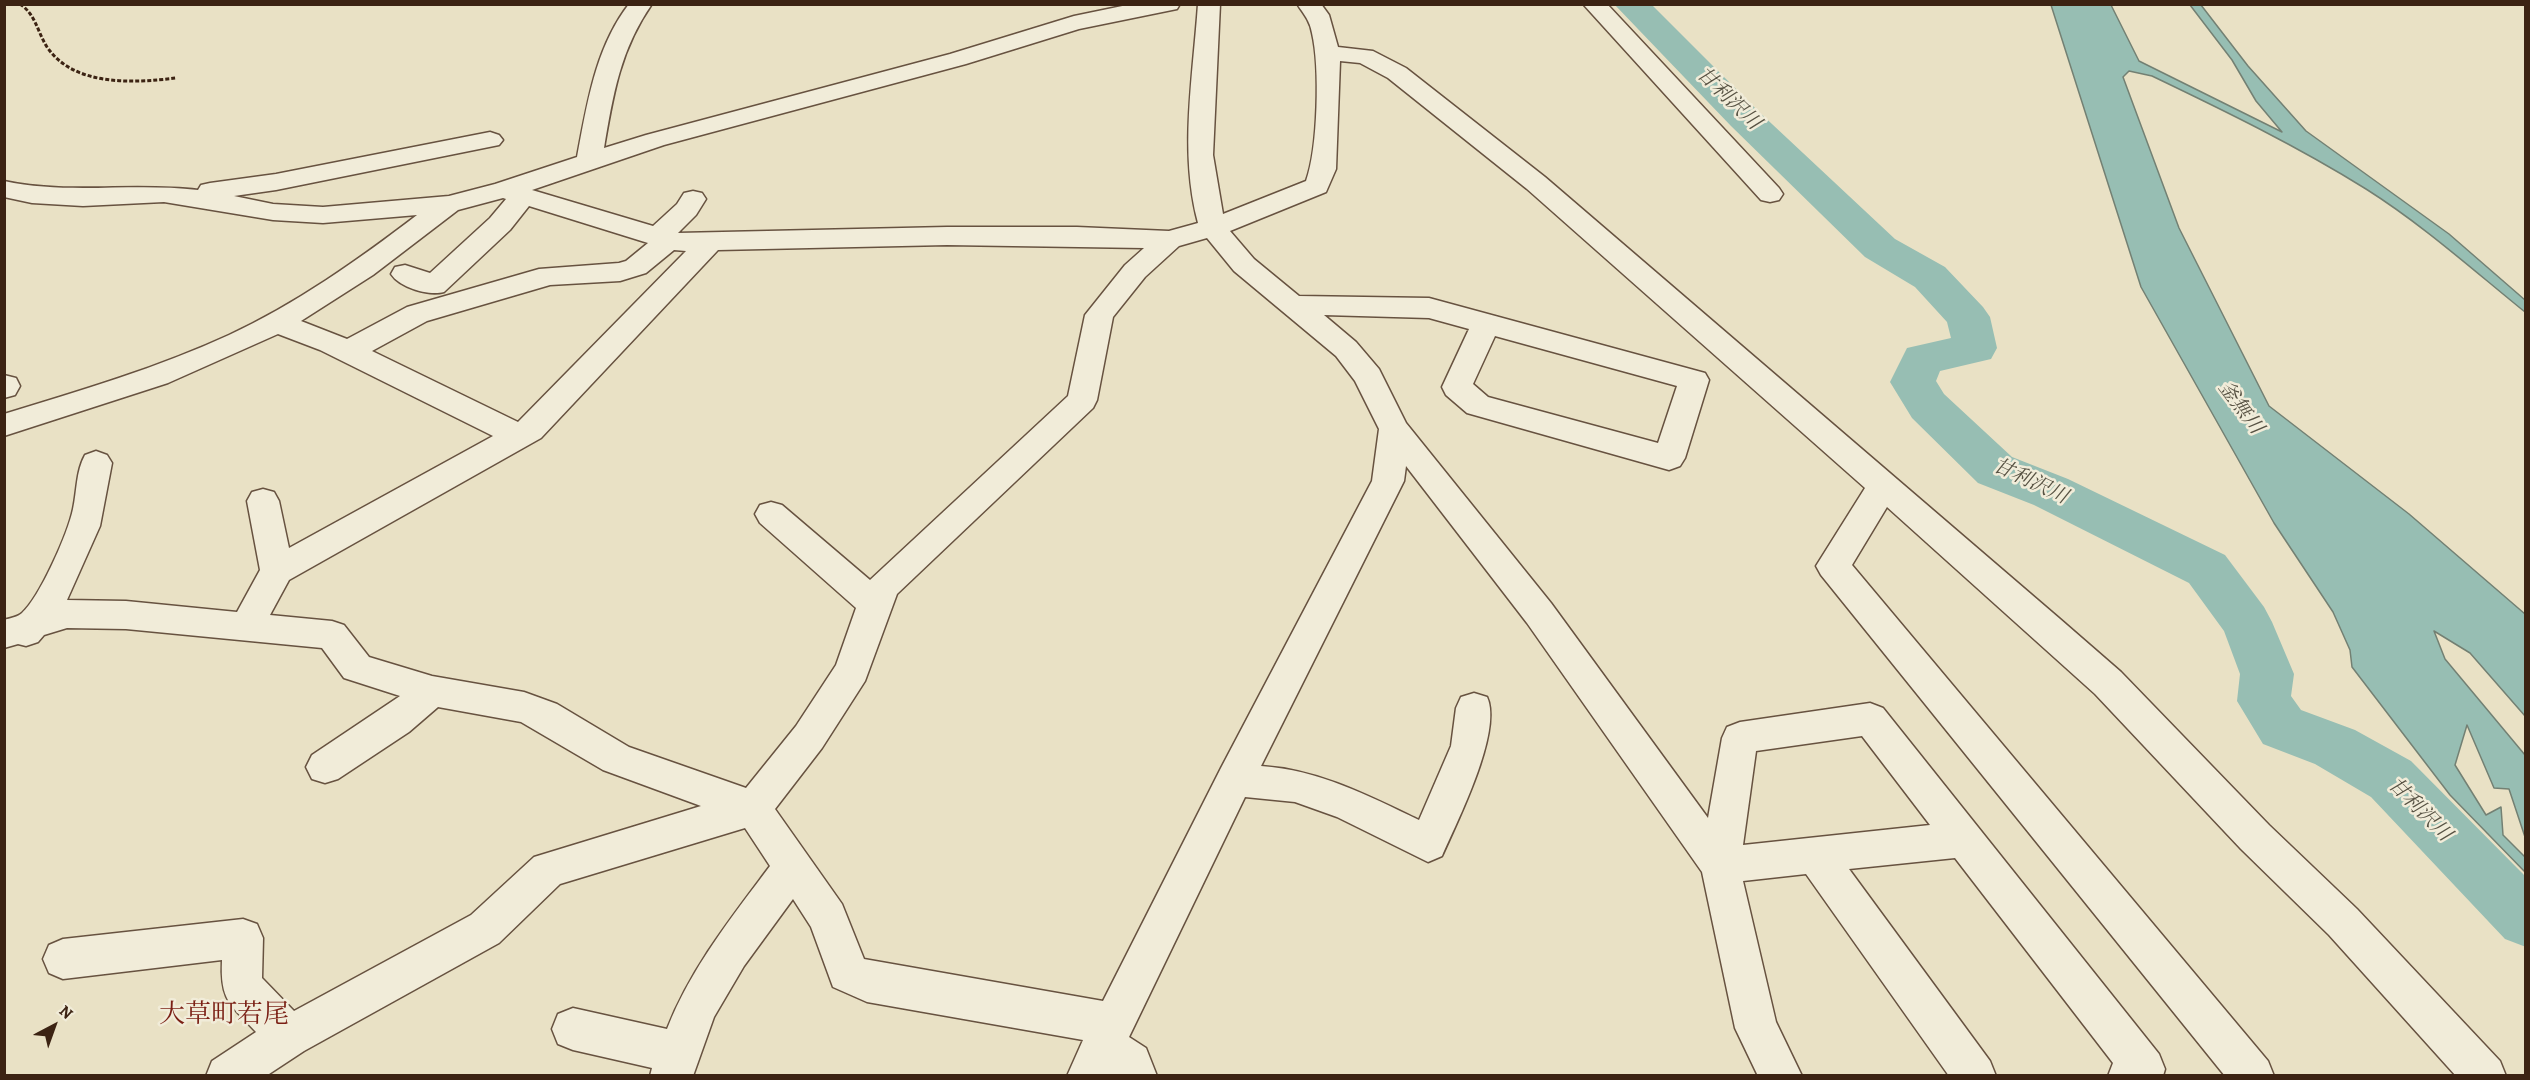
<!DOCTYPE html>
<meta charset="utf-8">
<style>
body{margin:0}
#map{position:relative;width:2530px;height:1080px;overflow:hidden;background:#e9e1c5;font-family:Alegreya,serif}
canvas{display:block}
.frame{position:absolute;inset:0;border:6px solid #3c2313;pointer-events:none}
.north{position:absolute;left:24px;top:996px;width:60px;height:60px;-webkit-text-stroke:4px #f1ecd9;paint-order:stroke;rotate:41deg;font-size:16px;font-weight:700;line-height:24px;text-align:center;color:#3c2313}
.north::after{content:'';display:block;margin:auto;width:21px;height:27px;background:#3c2313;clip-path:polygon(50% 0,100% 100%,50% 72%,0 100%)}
</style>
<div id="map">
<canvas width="2530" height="1080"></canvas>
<div class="frame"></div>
<div class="north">N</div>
</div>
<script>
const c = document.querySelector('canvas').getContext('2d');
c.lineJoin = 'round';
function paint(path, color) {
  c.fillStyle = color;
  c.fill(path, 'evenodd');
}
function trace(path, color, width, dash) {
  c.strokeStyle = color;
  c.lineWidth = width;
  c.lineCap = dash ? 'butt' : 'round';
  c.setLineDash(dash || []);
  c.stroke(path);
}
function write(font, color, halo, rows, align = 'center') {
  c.font = font + ' Alegreya,"Noto Serif JP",serif';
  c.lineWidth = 5;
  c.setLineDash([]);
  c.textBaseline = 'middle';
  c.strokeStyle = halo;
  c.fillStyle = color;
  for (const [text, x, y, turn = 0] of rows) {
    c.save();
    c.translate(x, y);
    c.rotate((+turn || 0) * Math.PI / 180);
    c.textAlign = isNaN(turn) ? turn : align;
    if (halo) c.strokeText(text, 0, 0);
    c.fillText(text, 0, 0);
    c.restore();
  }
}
const water = new Path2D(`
 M2051 5H2111L2139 61 2282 132 2256 101 2232 60 2190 5H2201L2248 66 2306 131 2449 234 2525 300V312C2473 270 2423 225 2366 189 2297 146 2225 111 2152 76L2129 71 2123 77 2179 228 2269 406 2409 514 2525 614V716L2470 653 2434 631 2445 659 2525 755V837L2509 789 2494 788 2467 725 2455 765 2486 815 2501 807 2503 835 2525 857V872L2450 795 2352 667 2350 650 2333 612 2274 523 2141 287Z`);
const river = new Path2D(`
 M1614 4H1651L1757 110 1895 239 1945 267 1983 307 1990 317 1997 348 1991 359 1940 371 1936 381 1944 394 2012 457 2068 479 2225 555 2264 607 2272 622 2294 674 2291 696 2301 710 2355 730 2411 761 2526 877V947L2505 939 2371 797 2315 764 2263 744 2237 701 2240 674 2224 631 2189 583 2034 505 1978 483 1912 418 1890 382 1907 348 1951 338 1947 322 1915 287 1865 257 1731 126Z`);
const path = new Path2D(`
 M20 4C36 15 37 31 47 47 74 87 134 83 176 78`);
const minor = new Path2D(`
 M629 4H652C620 50 613 95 604 148L646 135 950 54 1074 16 1132 4H1180L1177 9 1079 29 966 64 664 145 532 190 653 226 677 204 684 193 693 191 702 193 706 199 696 215 678 233 947 227H1077L1169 231 1198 223C1179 152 1193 77 1198 4H1220L1213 155 1223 214 1306 181C1318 148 1320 67 1312 33 1310 21 1304 14 1297 4H1321L1329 15 1338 47 1373 51 1406 68 1545 177 2060 619 2121 672 2269 825 2357 909 2500 1061 2506 1076H2456L2329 935 2241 849 2095 694 1887 507 1852 565 2268 1061 2274 1076H2225L1821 575 1816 566 1865 488 1527 189 1388 78 1360 63 1340 61 1336 169 1326 192 1230 231 1254 259 1299 296 1429 298 1705 373 1709 380 1685 458 1680 466 1669 470 1467 413 1446 395 1442 387 1469 329 1429 318 1324 315 1356 342 1379 369 1406 423 1551 603 1708 818 1722 738 1727 727 1740 722 1870 703 1883 708 2159 1054 2165 1069 2163 1076H2108L2113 1063 1955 858 1849 869 1990 1061 1996 1076H1949L1806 874 1743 881 1776 1022 1802 1076H1758L1735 1028 1702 872 1527 623 1406 466 1404 481 1261 766C1319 770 1367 795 1419 820L1451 746 1456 708 1461 697 1474 693 1487 697C1503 731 1457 822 1442 856L1428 862 1337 817 1295 802 1245 797 1129 1037 1146 1048 1157 1076H1067L1083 1040 867 1002 833 987 811 927 793 899 744 966 714 1017 693 1076H650L652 1068 573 1050 558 1044 552 1029 558 1014 573 1008 667 1029C691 968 731 918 770 866L745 828 560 884 499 943 304 1051 266 1076H206L212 1061 256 1032C230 1004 220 1001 222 960L63 979 49 973 43 959 49 945 63 939 243 919 257 924 263 938 262 978 294 1011 471 915 534 857 701 806 603 770 521 722 438 707 409 732 338 779 325 783 312 779 306 767 312 755 400 696 344 678 322 648 126 629 67 628 44 635 38 642 26 646 18 644 4 648V620C10 618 18 617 22 613 40 597 68 533 73 509 77 491 76 471 85 455L96 451 107 455 112 463 100 526 67 600 126 601 237 612 260 570 247 501 252 492 263 489 274 492 279 501 289 548 493 436 320 350 278 334 168 383 4 436V414C80 391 157 368 229 335 296 304 358 260 417 215L323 223 273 220 164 202 83 206 32 203 4 197V181C69 195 133 182 198 190L201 185 210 183 276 174 490 132 499 135 503 140 499 145 276 190 234 196 273 204 323 207 449 196 495 184 577 157C587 105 595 48 629 4ZM503 198 506 199 490 218 430 273 405 265 395 267 391 274C400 288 429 296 444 292L510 230 529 206 648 243 626 261 619 263 539 269 407 307 347 339 301 321 373 275 458 210ZM1207 238 1234 271 1336 356 1355 381 1379 429 1372 481 1221 768 1103 1001 864 959 842 904 775 809 822 748 865 681 897 594 1093 408 1097 400 1113 317 1145 277 1179 246ZM947 245 1144 248 1125 265 1085 315 1068 396 870 580 782 505 771 502 760 505 755 514 760 523 856 608 836 665 796 726 746 788 629 747 557 704 524 692 432 676 369 657 344 625 332 621 270 615 289 580 541 438 718 250ZM674 250 686 251 518 422 372 351 427 321 550 285 620 281 646 273ZM1495 336 1677 386 1658 443 1488 397 1473 384ZM1862 736 1930 825 1743 845 1756 751Z
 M1583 4H1607L1779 188 1783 194 1779 200 1770 202 1761 200Z
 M4 375 16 378 20 386 15 395 4 398Z`);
const waterNames = [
 ["甘利沢川",1728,99,44],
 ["釜無川",2240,408,53],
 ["甘利沢川",2030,482,25],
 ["甘利沢川",2419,810,45]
];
const nearQuarternames = [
 ["大草町若尾",224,1016]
];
paint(water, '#97beb3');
trace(water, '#738073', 1.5);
paint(river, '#97beb3');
trace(minor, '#675240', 3);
trace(path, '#3c2313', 3, [4, 2]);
paint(minor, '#f1ecd9');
write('italic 20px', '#575243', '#f1ecd9', waterNames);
write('26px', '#7a1f14', '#f1ecd9', nearQuarternames);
</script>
